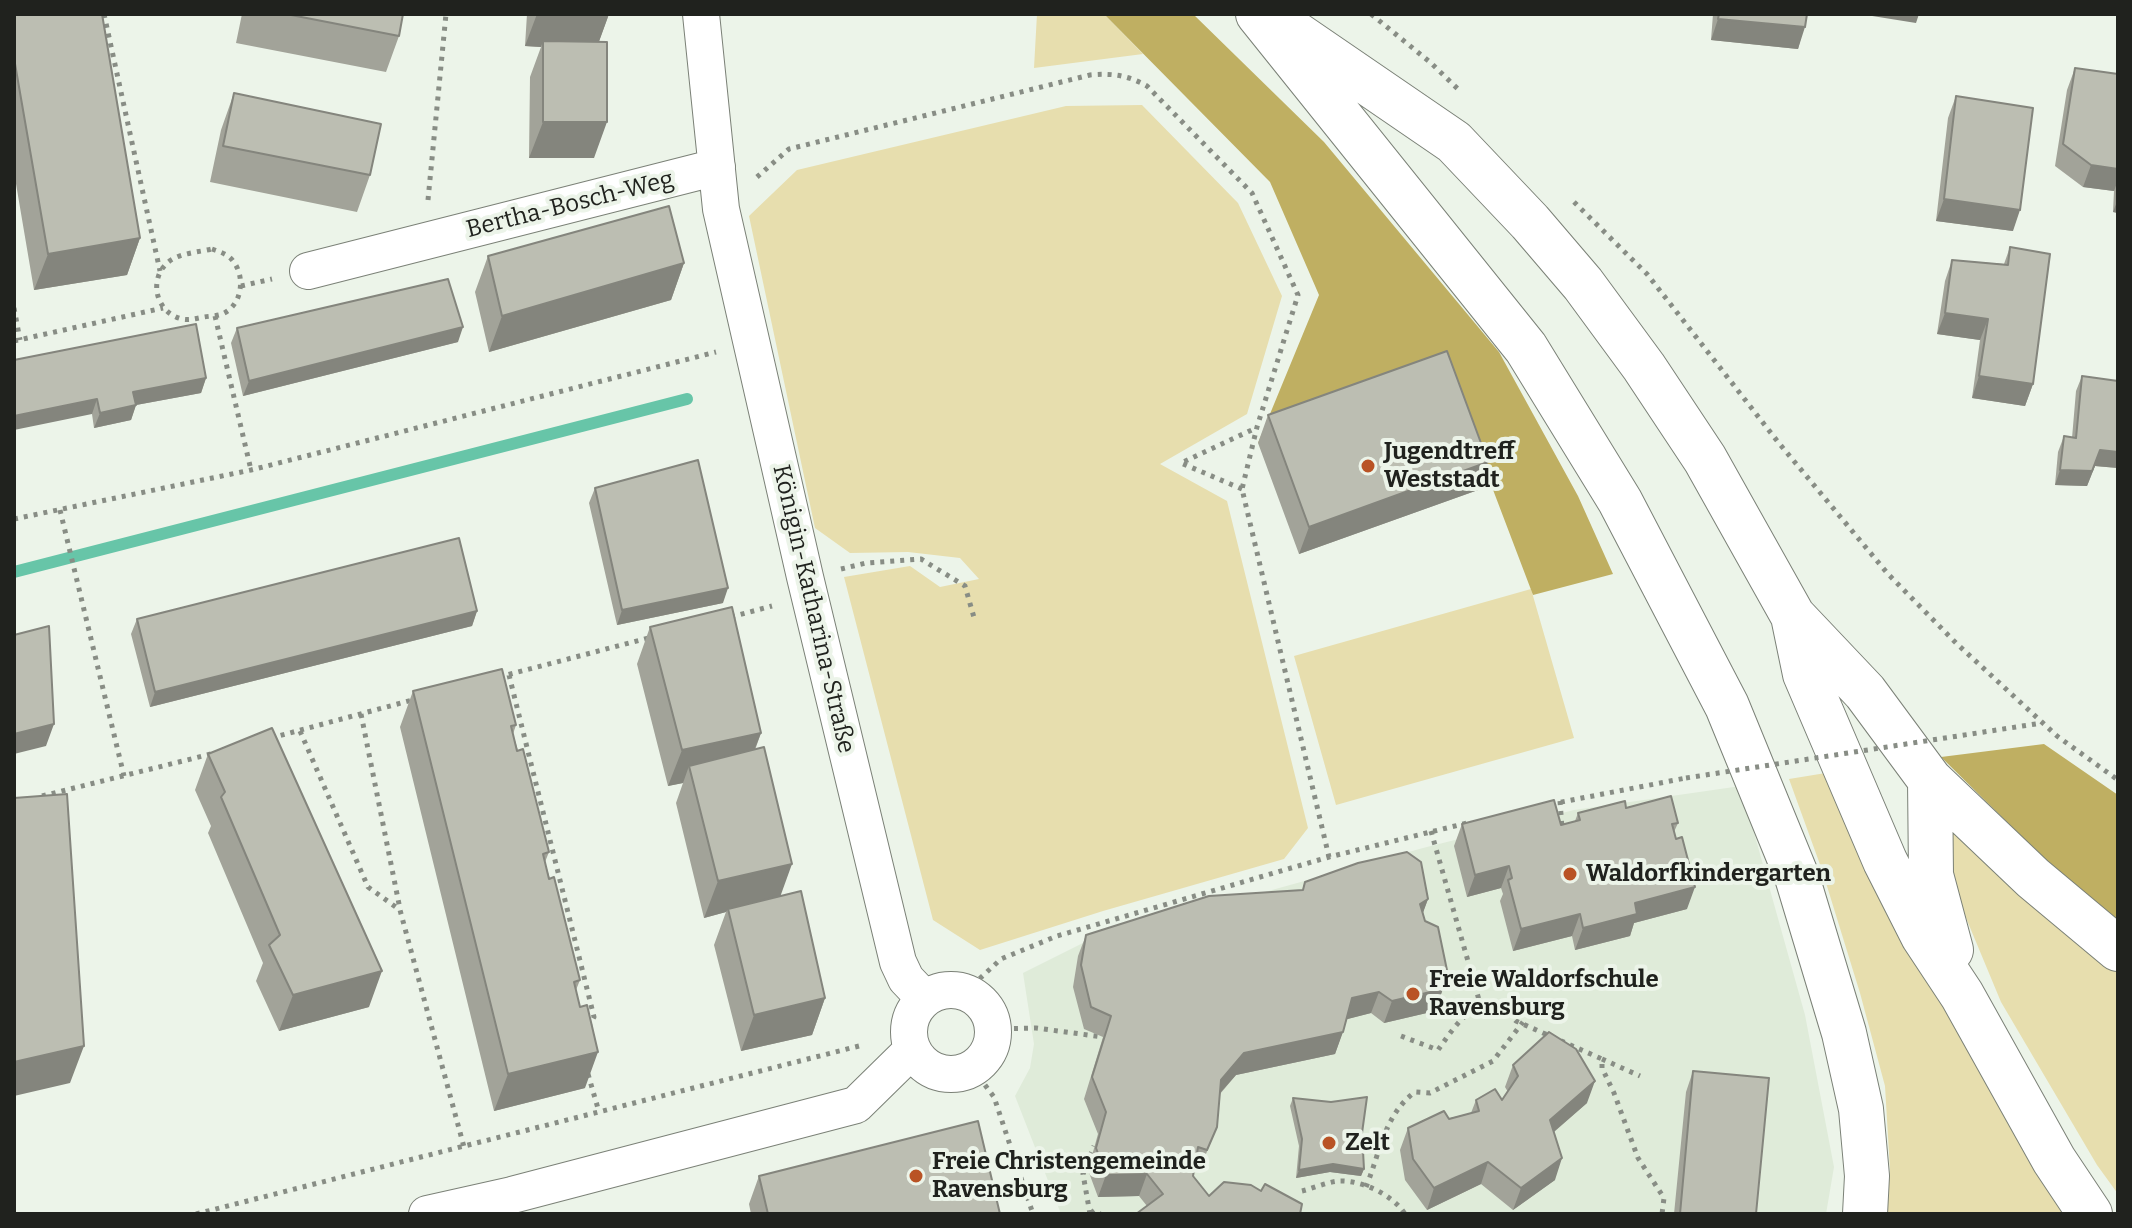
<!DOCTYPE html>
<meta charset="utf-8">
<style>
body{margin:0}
#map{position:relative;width:2132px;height:1228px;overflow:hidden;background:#ecf4e9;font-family:Bitter,serif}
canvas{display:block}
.frame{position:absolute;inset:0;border:16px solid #20221e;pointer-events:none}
</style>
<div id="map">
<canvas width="2132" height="1228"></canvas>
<div class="frame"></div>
</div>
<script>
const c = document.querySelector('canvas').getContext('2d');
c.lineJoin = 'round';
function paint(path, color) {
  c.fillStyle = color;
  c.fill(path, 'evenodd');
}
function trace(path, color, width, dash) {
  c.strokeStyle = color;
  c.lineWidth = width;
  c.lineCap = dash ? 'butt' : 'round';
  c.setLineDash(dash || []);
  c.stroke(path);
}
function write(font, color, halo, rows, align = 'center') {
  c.font = font + ' Bitter,serif';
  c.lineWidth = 8;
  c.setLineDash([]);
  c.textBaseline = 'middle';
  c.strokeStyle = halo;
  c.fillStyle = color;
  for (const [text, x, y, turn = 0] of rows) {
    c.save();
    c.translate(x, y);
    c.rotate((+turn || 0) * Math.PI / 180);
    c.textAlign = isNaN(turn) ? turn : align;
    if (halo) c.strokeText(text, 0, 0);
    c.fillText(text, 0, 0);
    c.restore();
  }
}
const built = new Path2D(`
 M1741 786 1805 1015 1834 1167 1826 1214H1061L1015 1096 1030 1068 1034 1044 1023 973 1085 942 1423 848 1574 810Z`);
const green = new Path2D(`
 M1037 14H1104L1143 54 1034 68Z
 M1142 105 1238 203 1282 296 1247 414 1160 464 1227 501 1308 828 1284 859 1103 911 980 950 933 920 844 577 910 566 940 587 979 579 960 558 908 552 850 553 815 528 749 216 797 170 1066 106Z
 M1531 589 1574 738 1336 805 1294 656Z
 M1832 772 2001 1107 2063 1214H1885L1890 1170 1885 1086 1860 993 1822 870 1789 779Z
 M1946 823 2032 902 2118 972V1194L2097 1165 2001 1002 1949 877Z`);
const forest = new Path2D(`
 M1104 14H1193L1324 142 1499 352 1578 496 1613 574 1533 595 1449 374 1258 443 1319 295 1270 182Z
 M2044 744 2118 795V926L2092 906 1941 757Z`);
const stream = new Path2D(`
 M14 572 687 399`);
const path = new Path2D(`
 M104 14 160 271
 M1371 14 1431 63 1461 92
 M757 177 789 149 1090 75C1112 73 1127 75 1147 86L1252 193 1298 295 1257 427 1242 489 1329 857
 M428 200 446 14
 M1574 202 1647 274 1778 442 1888 574 1956 643 2057 736 2118 780
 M212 249C220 252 228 254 233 261 246 277 242 306 222 314 217 316 210 316 204 317 193 319 185 322 174 316 153 305 150 274 171 260 182 253 199 252 212 249Z
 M241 286 272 279
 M14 308 20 340
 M215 316 251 470
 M14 341 163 308
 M1242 489 1181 463 1256 428
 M60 510 124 776
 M14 519 251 470 716 352
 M841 569 866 563 921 559 965 586 975 621
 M731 617 772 606
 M509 675 594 1017 589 1026
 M499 677 652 637
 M361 714 400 909
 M300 731 368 887 400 910 464 1147
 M271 738 416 699
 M42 796 215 753
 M1560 801 1562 828
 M1551 804 1686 778
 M1431 831 1481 1007
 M965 992 1001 959 1057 936 1329 857 1471 822
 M994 1029 1036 1028 1103 1037
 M1401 1036 1438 1050C1458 1022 1480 985 1516 1021L1602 1059V1068L1614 1093 1638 1158 1664 1198 1662 1214
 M1602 1059 1640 1076
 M973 1069 994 1097 1033 1214
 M588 1074 599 1112
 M1366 1187C1380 1153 1384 1115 1415 1092L1430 1093 1493 1061 1523 1022
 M1302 1191C1314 1188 1327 1182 1339 1181 1362 1180 1393 1195 1405 1214
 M1091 1213 1095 1210 1100 1214
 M196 1214 859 1046
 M1090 1214 1083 1174 1094 1146`);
const minor = new Path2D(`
 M701 14 721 209 805 577 898 962 906 979 925 999
 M308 271 717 167
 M909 1032a42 42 0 1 1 84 0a42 42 0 1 1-84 0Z
 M427 1214 512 1195 856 1105 912 1050`);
const tertiary = new Path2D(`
 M1258 14 1526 348 1620 501 1727 706 1797 877 1844 1033 1861 1109 1867 1176 1865 1214
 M1286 27 1454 142 1530 222 1583 284 1644 367 1705 459 1793 616 1865 692 1930 780 2033 878 2118 949
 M1793 616 1805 674 1885 861 1923 936 1962 995 2054 1160 2090 1214
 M1930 780 1931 875 1951 950`);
const pathBridge = new Path2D(`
 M1686 778 2042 723`);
const wall = new Path2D(`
 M14 14 140 238 127 275 34 290 14 172Z
 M242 14H403L399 36 386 72 236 43Z
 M527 14H609L599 41 594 158H529L530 77 541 47 525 46Z
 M1713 14H1807L1798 49 1711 40Z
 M2075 68 2118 74V213L2113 212 2114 191 2083 187 2055 166 2067 90Z
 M234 93 370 175 357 212 210 182 221 130Z
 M1956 96 2013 231 1936 221 1948 118Z
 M2010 247 2033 384 2025 406 1972 398 1980 340 1937 334 1945 281 1952 260 2004 264Z
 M488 256 684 263 671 300 489 352 475 292Z
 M237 328 458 342 243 396 231 343Z
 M14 360 206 378 201 393 136 405 131 420 94 428 92 414Z
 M2082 376 2118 381V468L2095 466 2087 486 2055 485 2058 452 2064 436 2072 438 2076 391Z
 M1268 415 1488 462 1478 490 1299 554 1258 443Z
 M595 488 723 603 617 625 589 503Z
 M477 611 472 626 150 707 131 634 137 619Z
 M650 627 761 733 755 750 780 896 825 998 812 1035 741 1051 714 945 726 912 704 918 676 803 683 783 668 786 637 664Z
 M413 691 516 725 513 734 549 852 545 862 580 980 576 990 585 1088 494 1111 400 727Z
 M208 754 369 1007 279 1031 256 981 263 963 208 833 211 826 195 790Z
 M1626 808 1678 823 1674 832 1687 909 1634 923 1630 936 1575 950 1572 936 1513 951 1500 901 1503 894 1501 888 1467 897 1454 846 1462 824 1561 825 1575 821 1578 813Z
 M1305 882 1428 899 1423 912 1425 921 1448 975 1440 997 1431 1012 1384 1023 1371 1013 1347 1019 1335 1054 1236 1075 1220 1094 1217 1127 1199 1171 1194 1170 1193 1176 1209 1196 1261 1191 1302 1204 1147 1206 1139 1196 1098 1197 1088 1170 1098 1134 1084 1099 1103 1037 1084 1029 1073 987 1078 956 1086 935 1302 891Z
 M1513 1065 1587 1103 1554 1132 1555 1180 1513 1210 1481 1184 1427 1210 1405 1180 1400 1150 1408 1128 1471 1113 1476 1100H1502L1508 1092 1505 1087Z
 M1693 1071 1756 1214H1674L1686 1092Z
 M1293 1098 1331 1102 1362 1133 1364 1169 1361 1176 1330 1172 1296 1178 1299 1146 1290 1106Z
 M759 1176 1000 1214H751L749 1204Z`);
const shadedWall = new Path2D(`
 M537 14H609L596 50 543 41 541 47 525 46Z
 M1866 14H1919L1916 23 1866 15Z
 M1718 19 1805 27 1798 49 1711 40Z
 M543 122H607L594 158H529Z
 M2091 165 2118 169V180L2114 191 2083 187Z
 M1944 199 2020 210 2013 231 1936 221Z
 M2118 199V213L2113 212Z
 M140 238 127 275 34 290 48 254Z
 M684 263 671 300 489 352 502 316Z
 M1945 313 1988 319 1980 340 1937 334Z
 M463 327 458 342 243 396 249 381Z
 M1979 376 2033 384 2025 406 1972 398Z
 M206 378 201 393 136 405 131 420 94 428 100 413 133 392Z
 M97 399 92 414 14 430V416Z
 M2100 450 2118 452V468L2095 466 2087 486 2055 485 2060 470Z
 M1488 462 1478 490 1299 554 1309 527Z
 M728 588 723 603 617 625 622 610Z
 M477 611 472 626 150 707 155 692Z
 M54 724 46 746 14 754V734Z
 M761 733 747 769 689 766 683 783 668 786 682 750Z
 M792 864 779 900 728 909 726 912 704 918 718 881Z
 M1509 866 1501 888 1467 897 1475 875Z
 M1695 887 1687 909 1634 923 1630 936 1575 950 1583 928 1635 903Z
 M1428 899 1420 921V904Z
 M1580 914 1572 936 1513 951 1521 929Z
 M382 971 369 1007 279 1031 293 995Z
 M1448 975 1440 997 1431 1012 1384 1023 1392 1001Z
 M1379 992 1371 1013 1344 1020 1352 998Z
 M825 998 812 1035 741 1051 754 1015Z
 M1343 1032 1335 1054 1236 1075 1213 1101 1221 1080 1244 1053Z
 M84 1046 70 1083 14 1096V1062Z
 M598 1052 585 1088 494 1111 508 1074Z
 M1595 1081 1587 1103 1542 1142 1550 1120Z
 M1562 1158 1555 1180 1513 1210 1521 1188Z
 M1488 1162 1481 1184 1427 1210 1434 1188Z
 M1333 1164 1364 1169 1361 1176 1330 1172 1296 1178 1299 1170Z
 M1147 1174 1139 1196 1098 1197 1106 1175Z`);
const building = new Path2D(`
 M14 14H102L140 238 48 254 14 58Z
 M286 14H403L399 36Z
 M1719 14H1807L1805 27 1718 19Z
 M543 41 607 42V122H543Z
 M2075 68 2118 74V169L2091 165 2063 144Z
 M234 93 381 124 370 175 223 146Z
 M1956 96 2033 108 2020 210 1944 199Z
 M669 206 684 263 502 316 488 256Z
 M2010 247 2050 254 2033 384 1979 376 1988 319 1945 313 1952 260 2008 265Z
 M448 279 463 327 249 381 237 328Z
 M196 324 206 378 133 392 136 405 100 413 97 399 14 416V360Z
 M1447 351 1488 462 1309 527 1268 415Z
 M2082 376 2118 381V452L2100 450 2092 471 2060 470 2064 436 2076 438Z
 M698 460 728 588 622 610 595 488Z
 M459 538 477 611 155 692 137 619Z
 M732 607 761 733 682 750 650 627Z
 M49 626 54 724 14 734V635Z
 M502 669 516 725 511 726 517 751 523 749 549 852 543 854 549 879 554 877 580 980 574 982 580 1007 587 1005 598 1052 508 1074 413 691Z
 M272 728 382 971 293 995 269 945 280 935 221 797 225 792 208 754Z
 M764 747 792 864 718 881 689 766Z
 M67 794 84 1046 14 1062V798Z
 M1671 796 1678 823 1672 824 1676 839 1682 837 1695 887 1635 903 1637 914 1583 928 1580 914 1521 929 1508 880 1512 878 1509 866 1475 875 1462 824 1554 800 1561 825 1580 820 1578 813 1625 801 1626 808Z
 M1407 852 1421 862 1428 899 1420 904 1425 921 1438 927 1448 975 1439 990 1392 1001 1379 992 1352 998 1343 1032 1244 1053 1221 1080 1217 1127 1207 1150 1198 1147 1193 1176 1209 1196 1224 1182 1251 1185 1261 1191 1265 1184 1302 1204 1300 1214H1136L1163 1194 1147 1174 1106 1175 1096 1148 1106 1112 1092 1077 1111 1016 1091 1007 1081 965 1086 935 1209 896 1303 890 1305 882 1358 863Z
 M801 891 825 998 754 1015 728 909Z
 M1549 1032 1576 1049 1595 1081 1550 1120 1562 1158 1521 1188 1488 1162 1434 1188 1413 1159 1408 1128 1444 1111 1449 1119 1479 1111 1476 1100 1495 1089 1502 1100 1518 1076 1513 1065Z
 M1693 1071 1769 1078 1756 1214H1680Z
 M1367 1097 1362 1133 1364 1169 1333 1164 1299 1170 1302 1139 1293 1098 1331 1102Z
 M978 1121 1000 1214H768L759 1176Z`);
const markers = [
 [1368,466,8,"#b95325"],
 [1570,874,8,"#b95325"],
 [1413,994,8,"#b95325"],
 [1329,1143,8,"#b95325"],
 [916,1176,8,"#b95325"]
];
const streetNames = [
 ["Bertha-Bosch-Weg",570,205,-14],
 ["Königin-Katharina-Straße",813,609,77]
];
const poiNames = [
 ["Jugendtreff",1384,452],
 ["Weststadt",1384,480],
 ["Waldorfkindergarten",1586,874],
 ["Freie Waldorfschule",1429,980],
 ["Ravensburg",1429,1008],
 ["Zelt",1345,1143],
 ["Freie Christengemeinde",932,1162],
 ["Ravensburg",932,1190]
];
paint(built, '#dfebd9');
paint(green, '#e7deae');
paint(forest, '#bfaf62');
trace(stream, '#67c5a8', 12);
trace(minor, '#7b8177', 38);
trace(tertiary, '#7b8177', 46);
trace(path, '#888d85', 5, [4, 6]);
trace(minor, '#fff', 36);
trace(tertiary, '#fff', 44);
trace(pathBridge, '#888d85', 5, [4, 6]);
paint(wall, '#a2a399');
paint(shadedWall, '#84857d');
paint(building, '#bcbeb2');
trace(building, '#84857d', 2);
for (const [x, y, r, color] of markers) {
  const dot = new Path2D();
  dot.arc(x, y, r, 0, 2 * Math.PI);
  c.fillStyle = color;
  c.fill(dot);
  trace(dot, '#ecf4e9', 3);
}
write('24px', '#20221e', '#ecf4e9', streetNames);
write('bold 24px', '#20221e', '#ecf4e9', poiNames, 'left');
</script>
